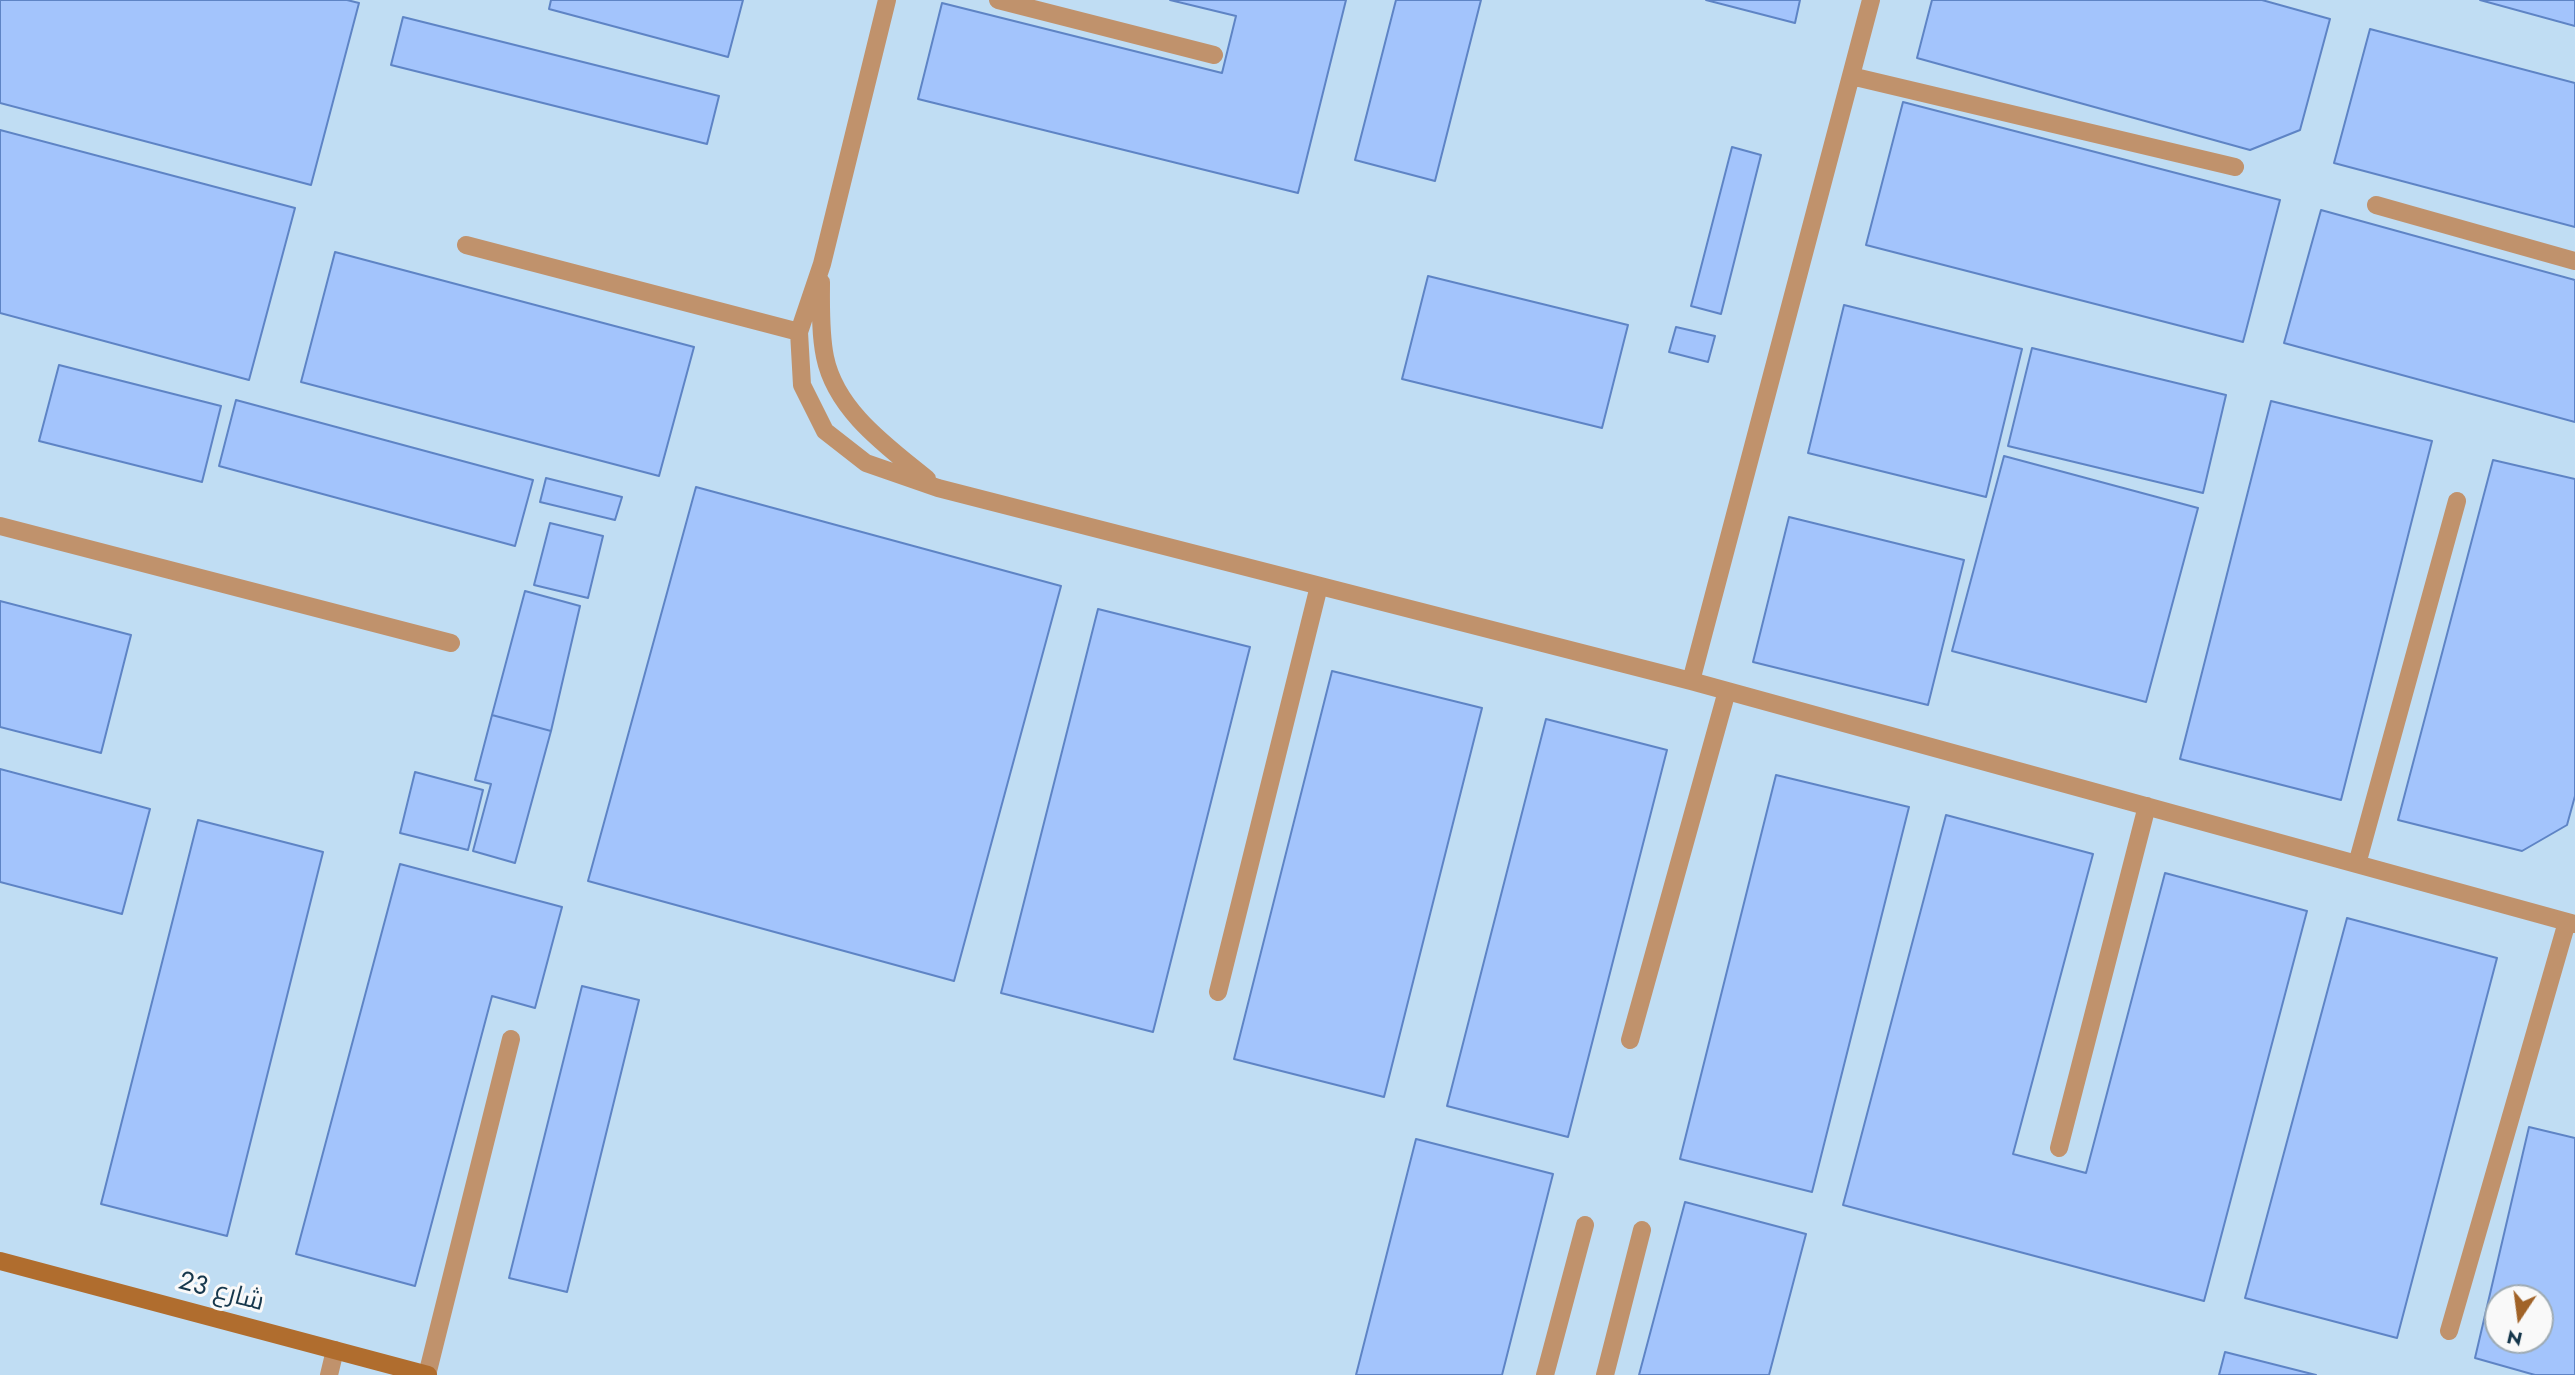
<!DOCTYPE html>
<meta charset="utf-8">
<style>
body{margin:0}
#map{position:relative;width:2575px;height:1375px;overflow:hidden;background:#c0ddf3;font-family:Jost,sans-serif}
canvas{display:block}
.north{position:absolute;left:2484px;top:1284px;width:70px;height:70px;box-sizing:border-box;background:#f9f9f9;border:2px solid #9eabb4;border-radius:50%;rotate:193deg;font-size:19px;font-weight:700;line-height:28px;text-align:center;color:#16374c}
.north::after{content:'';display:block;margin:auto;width:24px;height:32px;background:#a16328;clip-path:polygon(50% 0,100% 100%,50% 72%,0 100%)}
</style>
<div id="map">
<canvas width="2575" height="1375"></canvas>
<div class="north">N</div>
</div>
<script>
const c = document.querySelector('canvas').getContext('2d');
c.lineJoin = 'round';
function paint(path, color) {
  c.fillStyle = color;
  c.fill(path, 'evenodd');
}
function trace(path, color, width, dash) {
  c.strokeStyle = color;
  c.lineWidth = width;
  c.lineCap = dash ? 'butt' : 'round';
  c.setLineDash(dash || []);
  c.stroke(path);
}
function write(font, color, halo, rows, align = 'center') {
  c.font = font + ' Jost,Cairo,sans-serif';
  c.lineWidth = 6;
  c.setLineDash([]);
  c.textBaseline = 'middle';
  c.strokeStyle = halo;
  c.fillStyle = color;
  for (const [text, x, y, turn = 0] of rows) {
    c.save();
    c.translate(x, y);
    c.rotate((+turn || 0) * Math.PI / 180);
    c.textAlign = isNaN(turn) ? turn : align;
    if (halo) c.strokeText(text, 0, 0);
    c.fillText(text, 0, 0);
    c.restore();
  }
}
const building = new Path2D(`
 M0 0H347L359 3 311 185 0 103Z
 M551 0H743L728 57 549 9Z
 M1170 0H1346L1298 193 918 99 942 3 1222 73 1236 16Z
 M1396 0H1481L1435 181 1355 160Z
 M1706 0H1800L1795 23Z
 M1932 0H2262L2330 19 2300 130 2250 150 1917 58Z
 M2480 0H2575V26Z
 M403 17 719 96 707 144 391 65Z
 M2370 29 2575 83V227L2334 163Z
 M1903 102 2280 200 2243 342 1866 245Z
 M0 130 295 208 249 380 0 313Z
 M1732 147 1761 155 1721 314 1691 306Z
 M2321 210 2575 280V422L2284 343Z
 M335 252 694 347 659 476 301 382Z
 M1428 276 1628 325 1602 428 1402 379Z
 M1844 305 2022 349 1986 497 1808 453Z
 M1676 327 1715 336 1708 362 1669 352Z
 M2032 348 2226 395 2203 493 2008 446Z
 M59 365 221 406 202 482 39 441Z
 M236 400 533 480 515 546 219 466Z
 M2271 401 2432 441 2341 800 2180 759Z
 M2004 456 2198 508 2146 702 1952 651Z
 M2493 460 2575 479V796L2567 825 2522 851 2398 820Z
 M546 478 622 497 615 520 540 502Z
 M696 487 1061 586 954 981 588 881Z
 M1789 517 1964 560 1928 705 1753 662Z
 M550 523 603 536 588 598 534 585Z
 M525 591 580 606 551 731 492 715Z
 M0 601 131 635 101 753 0 727Z
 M1098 609 1250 647 1153 1032 1001 993Z
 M1332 671 1482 708 1384 1097 1234 1059Z
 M492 715 551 731 515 863 473 851 491 784 475 780Z
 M1546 719 1667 750 1568 1137 1447 1106Z
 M0 769 150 809 122 914 0 882Z
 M415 772 483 790 468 850 400 833Z
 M1776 775 1909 807 1812 1192 1680 1159Z
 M1946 815 2093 854 2013 1154 2086 1173 2165 873 2307 911 2204 1301 1843 1205Z
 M198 820 323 852 227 1236 101 1204Z
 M400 864 562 907 535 1008 492 996 415 1286 296 1254Z
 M2347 918 2497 958 2397 1338 2245 1298Z
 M582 986 639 1000 567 1292 509 1278Z
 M2529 1127 2575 1138V1375H2535L2475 1358ZM2498 1298H2540V1340H2498Z
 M1416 1139 1553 1174 1502 1375H1356Z
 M1685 1202 1806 1234 1769 1375H1639Z
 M2225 1352 2316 1375H2219Z`);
const lane = new Path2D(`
 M887 0 822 264 799 332 802 385 825 431 866 463 938 488 1691 681 2575 924
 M998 0 1214 55
 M1851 76 2235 167
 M2376 205 2575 261
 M466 245 799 332
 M821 282C821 306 820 333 825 357 836 411 888 447 927 479
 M0 526 451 643
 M1691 681 1871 0
 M2357 864 2457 501
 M1218 992 1319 586
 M1630 1040 1727 691
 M2059 1148 2147 806
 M2449 1331 2567 922
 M329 1375 335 1350
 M427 1375 511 1039
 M1545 1375 1585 1225
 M1605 1375 1642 1230`);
const secondary = new Path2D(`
 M0 1261 428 1375`);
const streetNames = [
 ["شارع 23",221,1293,15]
];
paint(building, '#a3c4fc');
trace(building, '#5e84c5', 2);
trace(lane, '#c0926c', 18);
trace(secondary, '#b06d2e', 18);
write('26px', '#16374c', '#f9f9f9', streetNames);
</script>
